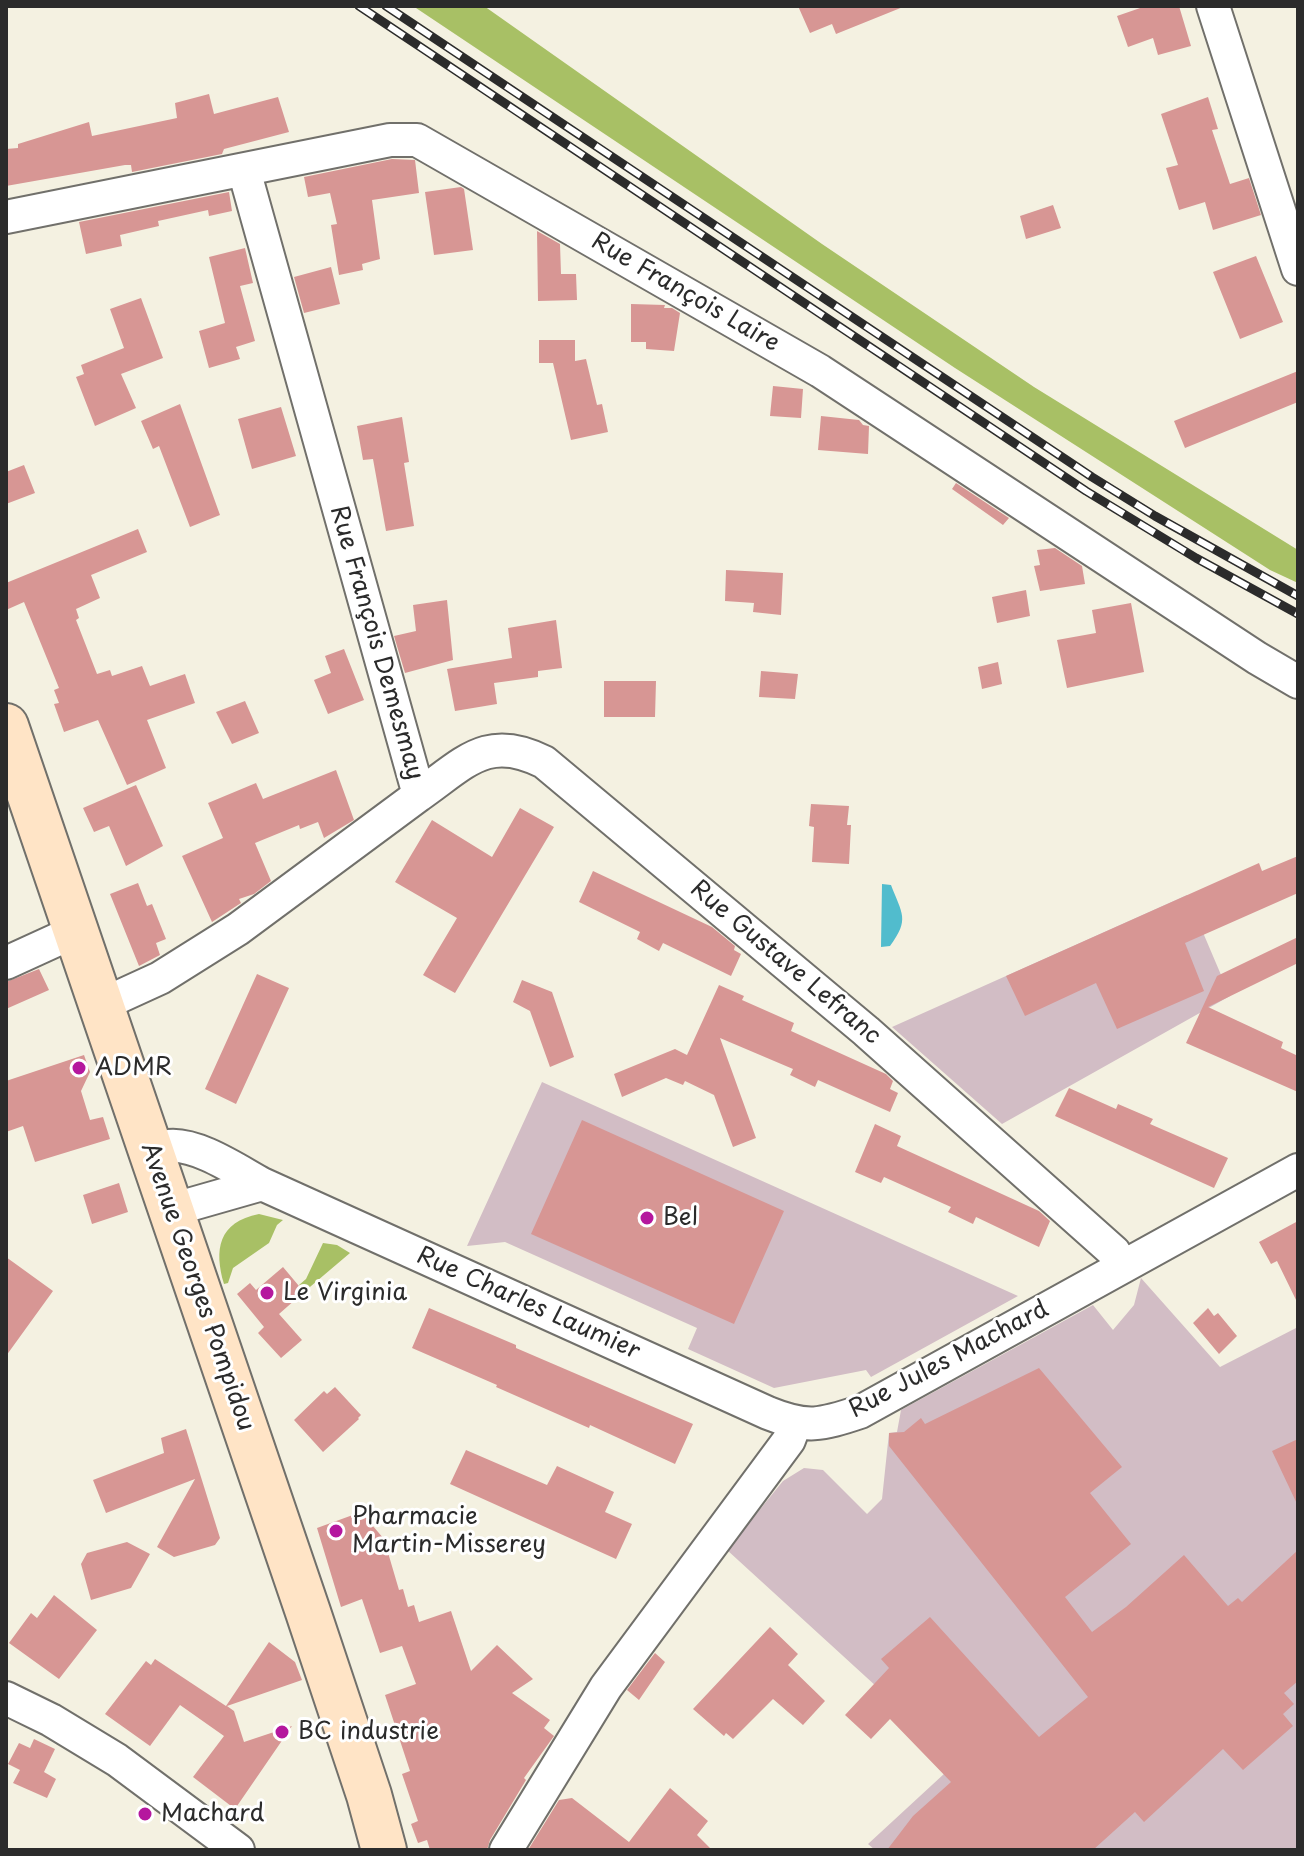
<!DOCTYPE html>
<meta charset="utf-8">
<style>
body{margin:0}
#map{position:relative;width:1304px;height:1856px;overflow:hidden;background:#f4f1e1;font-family:"Playpen Sans",sans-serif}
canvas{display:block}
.frame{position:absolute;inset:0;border:8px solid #2b2b2b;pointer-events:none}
</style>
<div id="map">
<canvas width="1304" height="1856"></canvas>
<div class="frame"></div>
</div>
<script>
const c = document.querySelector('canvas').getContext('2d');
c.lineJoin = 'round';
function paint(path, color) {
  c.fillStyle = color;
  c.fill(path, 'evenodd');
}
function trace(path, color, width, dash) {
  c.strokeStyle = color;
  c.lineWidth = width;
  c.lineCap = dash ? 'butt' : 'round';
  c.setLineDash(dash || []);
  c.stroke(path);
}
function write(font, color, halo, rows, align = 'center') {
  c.font = font + ' "Playpen Sans",sans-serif';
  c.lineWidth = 6;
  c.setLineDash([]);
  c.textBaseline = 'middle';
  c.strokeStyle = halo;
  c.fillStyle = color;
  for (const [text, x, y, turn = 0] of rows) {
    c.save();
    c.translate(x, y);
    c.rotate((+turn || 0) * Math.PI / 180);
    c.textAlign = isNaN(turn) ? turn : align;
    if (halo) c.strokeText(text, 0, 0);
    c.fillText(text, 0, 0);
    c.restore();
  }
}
const industrial = new Path2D(`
 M1187 895 1230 996 1002 1124 892 1027Z
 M542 1082 1018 1296 871 1377 866 1370 774 1388 688 1349 697 1328 505 1242 467 1246Z
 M1141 1278 1220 1367 1298 1327V1850H875L868 1844 958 1761 727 1550 783 1481 804 1468 823 1470 867 1514 882 1499 889 1433 897 1432 901 1410 1093 1305 1113 1330 1134 1305Z`);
const green = new Path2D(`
 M413 6H484L822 244 1034 387 1298 550V583L1270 570 955 368Z
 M259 1214 283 1220 277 1225 269 1243 233 1268 228 1283 224 1284C214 1250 218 1222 259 1214Z
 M323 1243 337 1245 350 1253 304 1292 299 1285 306 1279Z`);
const water = new Path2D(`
 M882 884 891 885C902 914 910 919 890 946L881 947Z`);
const building = new Path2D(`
 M798 6H902L903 7 836 34 832 24 810 33Z
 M1146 6H1179L1191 46 1158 55 1153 38 1128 47 1117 16Z
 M209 94 214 114 278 97 289 132 224 149 222 154 132 172 131 165H125L6 186V149L18 148V144L89 122 92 136 177 118 175 103Z
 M1208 97 1218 129 1212 130 1230 184 1249 178 1261 215 1213 230 1205 202 1179 210 1166 168 1178 165 1161 114Z
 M392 159 415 160 419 193 372 200 380 259 362 264 363 270 339 275 331 225 337 224 330 193 308 197 304 177Z
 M461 187 464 189 473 250 434 255 425 192Z
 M229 192 232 211 209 216 208 210 158 221 159 226 120 235 122 246 86 254 79 222Z
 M1053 205 1061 228 1026 239 1020 216Z
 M537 231 560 244 561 274H576L577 300 538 301Z
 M245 248 253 283 240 286 255 341 236 347 240 359 209 368 199 331 225 323 209 257Z
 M1256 256 1283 322 1240 339 1213 272Z
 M331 267 340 304 304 313 294 277Z
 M141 298 163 358 121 374 136 408 95 426 76 377 84 374 81 365 124 348 110 309Z
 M631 304 665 305 664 308H672L680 313 674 351 646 349V342H631Z
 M539 340H575V361L586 359 597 405 602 404 608 432 571 440 553 363H539Z
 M1298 371V402L1185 448 1174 421Z
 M773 386 803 389 801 418 770 416Z
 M180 404 220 515 190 527 159 446 153 449 141 421Z
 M281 407 296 456 252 469 238 419Z
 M821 416 859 420 863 425 869 426 868 454 818 450Z
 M402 417 409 462 404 463 414 526 386 531 373 459 363 460 357 426Z
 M24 465 35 493 6 504V472Z
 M956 483 1009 518 1003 525 952 489Z
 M138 529 147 552 91 575 100 598 76 609 79 618 76 620 97 674 110 670 112 676 142 666 150 686 185 674 195 703 147 720 166 768 127 785 98 720 64 732 54 704 59 703 54 690 59 688 24 602 6 610V583Z
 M1055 548 1082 566 1085 584 1040 591 1034 566 1040 565 1037 550Z
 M726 570 783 573 781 615 753 612 754 603 725 601Z
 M1026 590 1030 616 997 623 992 597Z
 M447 600 453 660 405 673 394 636 416 631 413 605Z
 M1131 603 1144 672 1067 688 1057 640 1096 633 1092 610Z
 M556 620 562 668 538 671V677L494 683 497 704 455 711 447 669 512 658 508 628Z
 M344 649 364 700 328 714 314 680 331 673 325 656Z
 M998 662 1002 684 982 689 978 667Z
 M761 671 798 674 795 699 759 697Z
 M604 681H656L655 717H604Z
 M245 701 259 733 232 744 216 712Z
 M336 770 354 820 324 838 318 822 300 829 299 825 255 843 271 881 254 894 239 899 241 903 212 922 182 856 223 838 208 803 256 783 263 799Z
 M136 785 163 846 126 866 109 826 94 832 83 808Z
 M811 804 849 806 847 825H851L849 864 812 862 814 827 809 826Z
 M520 808 554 827 455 993 423 975 457 918 395 882 432 820 492 857Z
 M1298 856V893L1185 943 1204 991 1117 1029 1096 983 1025 1016 1006 976 1259 863 1262 871Z
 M593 871 712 927 735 946 734 950 741 954 731 976 663 943 659 951 637 939 640 932 579 902Z
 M138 883 147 906 152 904 166 939 156 943 160 955 139 966 110 894Z
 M1298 937V963L1208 1007 1283 1042 1281 1048 1298 1056V1092L1186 1043 1217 976Z
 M39 969 49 990 6 1009V982Z
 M257 974 289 988 236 1104 205 1089Z
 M522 980 552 992 574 1057 550 1067 530 1011 513 1002Z
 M719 985 744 996 742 1000 794 1023 791 1031 886 1074 893 1081 890 1089 898 1093 890 1112 818 1080 815 1087 790 1075 793 1069 720 1038 756 1138 733 1147 714 1095 685 1081 683 1085 666 1078 622 1097 614 1074 675 1049 687 1055Z
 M84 1055 90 1072 81 1091 90 1120 103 1117 110 1139 35 1162 23 1126 6 1132V1081Z
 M1069 1088 1116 1109 1118 1104 1153 1119 1150 1124 1228 1158 1214 1188 1055 1116Z
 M582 1120 784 1211 734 1324 531 1234Z
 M875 1124 901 1136 897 1146 1039 1211 1050 1221 1039 1247 976 1217 973 1224 948 1212 951 1207 884 1177 881 1183 855 1172Z
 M119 1183 128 1212 92 1224 83 1195Z
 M1298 1221V1304L1277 1261 1271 1264 1259 1242Z
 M6 1257 53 1291 6 1356Z
 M283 1267 304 1292 279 1314 302 1340 281 1358 258 1333 264 1327 237 1294 250 1283 256 1290Z
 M429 1308 516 1345V1348L693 1424 675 1464 590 1425 589 1428 496 1387 497 1385 412 1348Z
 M1208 1308 1214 1316 1218 1313 1237 1336 1219 1354 1193 1323Z
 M1039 1368 1122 1467 1090 1493 1131 1544 1065 1597 1092 1632 1126 1607 1184 1555 1228 1606 1238 1598 1242 1602 1298 1550V1681L1284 1693 1294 1704 1283 1714 1293 1726 1243 1770 1223 1749 1144 1822 1135 1812 1093 1850H887L913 1816 951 1782 890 1719 871 1739 845 1715 889 1668 881 1659 930 1617 1039 1737 1088 1697 889 1446V1433L904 1432 921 1418 925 1424Z
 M335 1387 361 1415 358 1418 359 1419 323 1452 294 1420 324 1391 327 1394Z
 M186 1429 220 1538 215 1545 174 1557 157 1547 195 1479 106 1513 93 1480 164 1453 161 1438Z
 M1298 1439V1506L1272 1451Z
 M466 1450 547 1485 557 1466 614 1492 605 1512 632 1524 616 1559 450 1484Z
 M361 1512 384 1539 399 1590 403 1589 408 1607 414 1605 419 1622 451 1611 471 1671 497 1645 533 1679 512 1693 550 1720 544 1728 554 1736 524 1778 526 1780 490 1840 487 1850H430L427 1840 418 1843 411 1824 418 1821 402 1774 410 1771 385 1695 416 1684 402 1646 380 1653 362 1599 341 1607 317 1528Z
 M127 1542 150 1554 131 1588 91 1600 81 1564 87 1553Z
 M54 1595 97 1630 59 1679 9 1643 31 1613 37 1618Z
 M770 1627 798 1654 788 1665 825 1701 803 1725 773 1699 733 1739 726 1733 724 1736 693 1709Z
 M269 1642 295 1662 302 1680 227 1706 234 1711 244 1742 292 1726 235 1809 193 1777 224 1736 180 1705 150 1746 105 1714 146 1661 151 1665 155 1659 226 1706Z
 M655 1653 665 1662 639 1700 627 1690Z
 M34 1739 55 1749 44 1772 56 1779 47 1798 13 1783 20 1770 8 1764 19 1743 30 1748Z
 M670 1788 708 1821 697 1835 712 1850H528L559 1800 572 1798 629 1842Z`);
const street = new Path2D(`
 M1213 6 1298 269
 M6 217 390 140H417L820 371 1257 658 1298 682
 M419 795C465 763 487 733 544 762L866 1031 1114 1252 1122 1266
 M6 963 76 931
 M101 1005 160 978 238 929 419 795 244 170
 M151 1151C156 1149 163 1146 169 1146 197 1143 238 1171 262 1184L171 1210
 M262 1184 768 1413C807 1429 821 1425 860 1412L1298 1170
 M6 1698 51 1720 117 1760 238 1850
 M506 1850 606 1687 789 1440 795 1424`);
const secondary = new Path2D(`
 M6 726 308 1612 369 1795 384 1850`);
const rail = new Path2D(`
 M359 6 1086 491 1196 558 1298 614
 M386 6 1092 477 1155 516 1298 596`);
const markers = [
 [79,1068,8,"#b5179e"],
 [647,1218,8,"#b5179e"],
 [267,1293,8,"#b5179e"],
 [336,1531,8,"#b5179e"],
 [282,1732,8,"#b5179e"],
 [145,1814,8,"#b5179e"]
];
const streetNames = [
 ["Rue François Laire",685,293,30],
 ["Rue François Demesmay",376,643,74],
 ["Rue Gustave Lefranc",785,963,40],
 ["Avenue Georges Pompidou",197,1287,71],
 ["Rue Charles Laumier",528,1304,24],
 ["Rue Jules Machard",949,1360,-28]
];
const poiNames = [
 ["ADMR",95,1068],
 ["Bel",663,1218],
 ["Le Virginia",283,1293],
 ["Pharmacie",352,1517],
 ["Martin-Misserey",352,1545],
 ["BC industrie",298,1732],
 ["Machard",161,1814]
];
paint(industrial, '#d2bdc5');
paint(green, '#a8c065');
paint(water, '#51bccd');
paint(building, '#d79694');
trace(street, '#71706b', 36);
trace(secondary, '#71706b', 48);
trace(street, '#fff', 32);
trace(secondary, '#ffe4c6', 44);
trace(rail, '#2b2b2b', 9);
trace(rail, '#fff', 6, [18]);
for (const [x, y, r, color] of markers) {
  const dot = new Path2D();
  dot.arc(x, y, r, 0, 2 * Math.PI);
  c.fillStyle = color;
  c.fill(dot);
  trace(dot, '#fff', 3);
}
write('24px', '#2b2b2b', '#fff', streetNames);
write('24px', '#2b2b2b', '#fff', poiNames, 'left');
</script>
